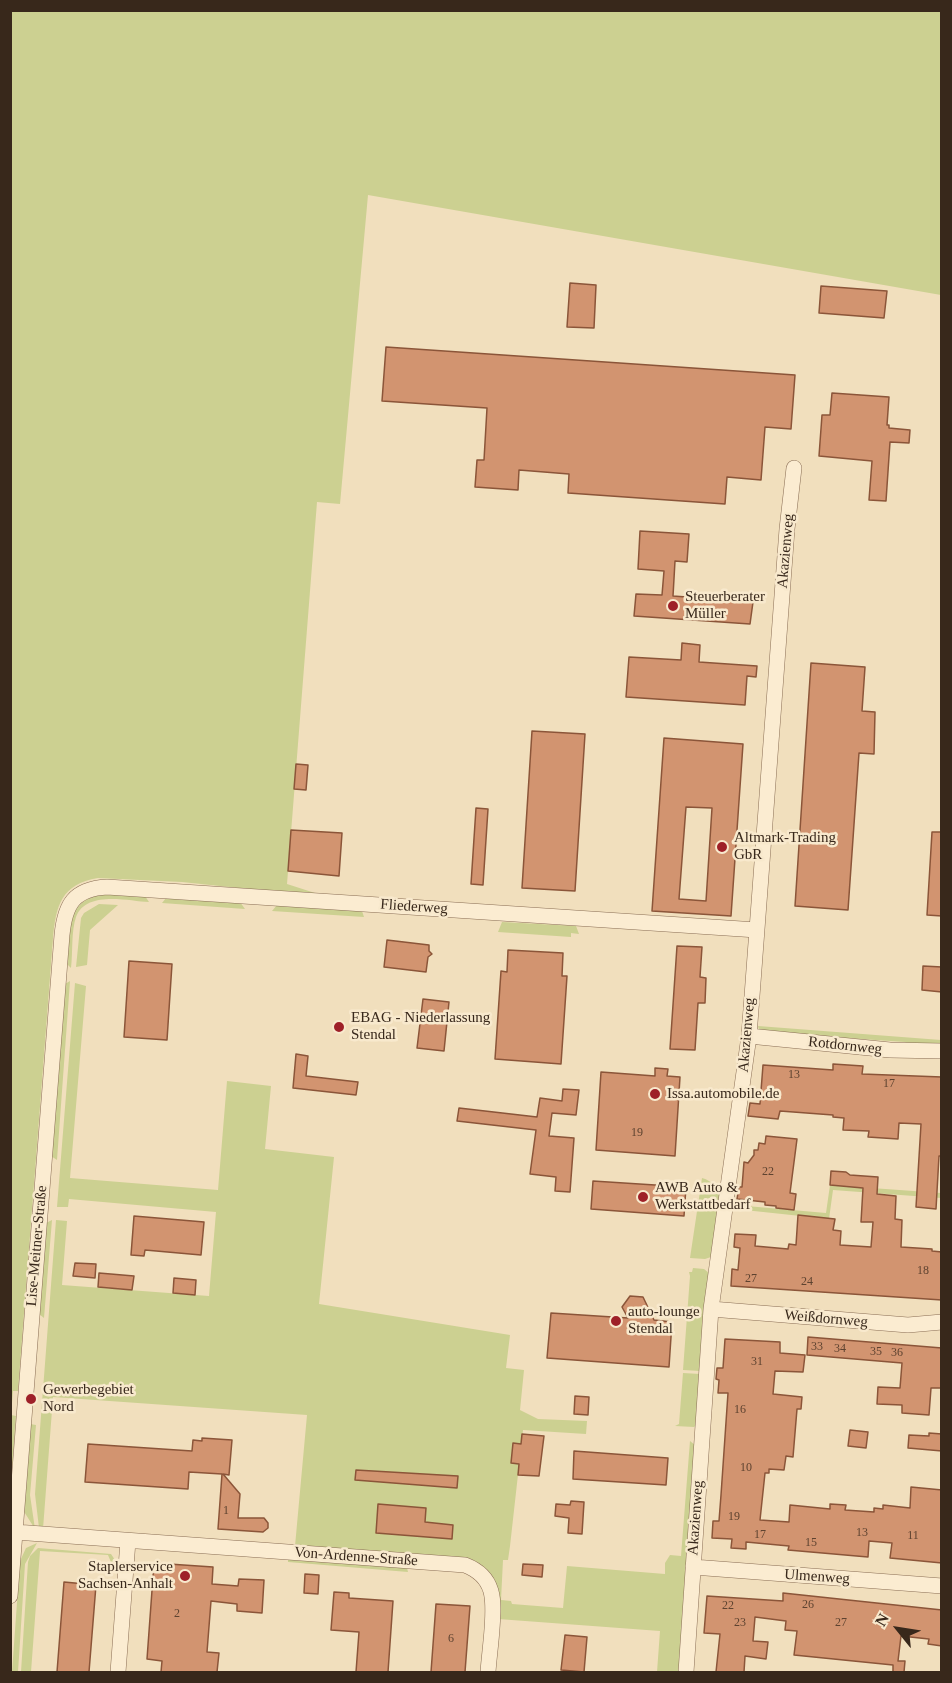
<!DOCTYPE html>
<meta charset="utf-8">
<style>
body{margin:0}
#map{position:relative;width:952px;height:1683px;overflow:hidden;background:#f1dfbd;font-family:"Times New Roman",serif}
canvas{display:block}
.frame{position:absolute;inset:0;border:12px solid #38281b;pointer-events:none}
.north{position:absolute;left:868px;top:1599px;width:60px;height:60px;-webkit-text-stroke:4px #f8e9cd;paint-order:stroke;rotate:300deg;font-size:16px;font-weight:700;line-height:24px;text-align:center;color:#38281b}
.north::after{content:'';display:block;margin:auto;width:21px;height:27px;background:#38281b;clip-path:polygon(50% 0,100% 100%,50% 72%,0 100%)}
</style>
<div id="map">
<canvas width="952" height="1683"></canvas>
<div class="frame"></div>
<div class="north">N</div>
</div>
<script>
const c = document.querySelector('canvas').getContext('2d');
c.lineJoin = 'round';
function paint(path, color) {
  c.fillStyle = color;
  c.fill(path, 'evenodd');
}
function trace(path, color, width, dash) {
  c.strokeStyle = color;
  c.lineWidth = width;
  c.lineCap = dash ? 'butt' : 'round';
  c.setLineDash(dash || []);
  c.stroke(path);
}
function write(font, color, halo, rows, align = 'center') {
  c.font = font + ' "Times New Roman",serif';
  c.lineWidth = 5;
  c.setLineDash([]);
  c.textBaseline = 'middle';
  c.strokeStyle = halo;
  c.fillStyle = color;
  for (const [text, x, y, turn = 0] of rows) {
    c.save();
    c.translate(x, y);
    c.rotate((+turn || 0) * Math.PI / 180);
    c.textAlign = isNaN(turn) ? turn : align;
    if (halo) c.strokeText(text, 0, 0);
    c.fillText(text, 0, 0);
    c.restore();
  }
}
const green = new Path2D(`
 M11 11H941V295L368 195 340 504 317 502 288 871 287 884 315 893 258 890 182 882 98 878C61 884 56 906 53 938L18 1391H13L11 1415 16 1416 11 1485Z
 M106 893 145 896 149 902C128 901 86 890 76 917 71 932 73 952 71 968L66 963C69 930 65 900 106 893Z
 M166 898 240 902 245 909 162 903Z
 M99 904 118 905 90 930 87 965 76 967 81 918 84 913Z
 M277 905 362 911 364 917 272 911Z
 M502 922 576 926 579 934 571 933V937L498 932Z
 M70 981 57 1160 51 1156 65 984Z
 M75 983 86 986 70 1178 218 1190 227 1081 271 1086 265 1149 334 1157 319 1304 510 1335 506 1368 524 1370 520 1410 538 1419 587 1421 586 1434 523 1430 510 1546 508 1560H503L501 1600 511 1601 512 1604 563 1608 567 1566 665 1574V1563L670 1555 681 1556 690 1441 695 1445 679 1672H657L660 1631 498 1619C500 1592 500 1575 473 1560L295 1546 307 1415 53 1397 43 1529 39 1528 35 1494 56 1220 67 1221 62 1285 209 1296 216 1212 69 1199 68 1207H57Z
 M758 1026 941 1040V1045L921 1043 917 1047H909L905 1042 846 1038 842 1041 759 1030Z
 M702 1178C713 1181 717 1188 720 1198L711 1257 705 1259 690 1258Z
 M830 1185 941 1193V1198L833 1190 829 1219 735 1209V1205L826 1213Z
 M52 1220 44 1318 39 1314 46 1223Z
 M693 1268 704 1269 709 1273 700 1371 683 1370 690 1276 689 1272H692Z
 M683 1373 700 1374 697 1424 694 1427 675 1426 679 1424Z
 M30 1424 36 1425 30 1495 35 1529 23 1510Z
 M37 1543 25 1564 18 1672H12L20 1561 26 1548Z
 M38 1548 111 1554 115 1560 113 1567 108 1555 40 1551 31 1672H21L28 1562 30 1556Z
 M288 1558 407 1568 408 1572 288 1562Z`);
const building = new Path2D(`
 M570 283 596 285 594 328 567 327Z
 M821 286 887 291 884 318 819 313Z
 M386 347 795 375 791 429 765 427 761 480 727 477 725 504 568 493 569 474 519 470 518 490 475 487 477 460H484L487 408 382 401Z
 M832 393 889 397 887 425H889V428L910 430 909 443 890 442 886 501 869 500 872 461 819 456 822 415H830Z
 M640 531 689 534 687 562 675 561 673 596 753 602 750 624 634 616 636 594 662 595 664 571 638 569Z
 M682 643 700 645 699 662 757 666 756 677 747 676 745 705 626 697 629 657 681 660Z
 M811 663 865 667 862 711 875 712 874 754 859 753 848 910 795 906Z
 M532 731 585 734 575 891 522 888Z
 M664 738 743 744 731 916 652 911ZM686 807 712 808 706 901 679 899Z
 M296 764 308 765 306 790 294 789Z
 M476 808 488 809 483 885 471 884Z
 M291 830 342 833 339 876 288 871Z
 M932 832H942V916L927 915Z
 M387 940 429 945V951L432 954 428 957 426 972 384 967Z
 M677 946 702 947 700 977 706 978 705 1003H698L695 1050 670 1049Z
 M508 950 563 953 562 976H567L561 1064 495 1059 501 971 507 972Z
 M129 961 172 964 167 1040 124 1037Z
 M923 966 942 967V992L922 990Z
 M423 999 449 1002 444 1051 417 1048Z
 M296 1054 308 1056 306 1076 358 1082 356 1095 293 1088Z
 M833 1064 863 1066 862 1074 942 1077V1156H939L936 1209 916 1207 921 1124 899 1123 898 1139 868 1137 869 1131 843 1130 844 1118 833 1117V1115L780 1111 778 1119 748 1116 750 1103 760 1104 763 1065 833 1070Z
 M655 1068 668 1069 667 1076 680 1077 675 1156 596 1150 601 1072 655 1076Z
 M563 1089 579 1090 576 1115 552 1113 549 1136 574 1138 570 1192 555 1191 556 1177 530 1174 536 1130 457 1121 459 1108 537 1117 540 1098 562 1101Z
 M766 1136 797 1139 790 1193 796 1194 794 1210 776 1208V1206L765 1205V1202L737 1199 739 1187H742L744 1162 748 1163 754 1155V1150H758L759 1143 765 1144Z
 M831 1171 846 1172 850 1175 878 1177 877 1194 896 1196 895 1219 902 1220 901 1247 932 1249V1251L942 1252V1300L731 1286 732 1269 738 1270 740 1248 734 1247 735 1234 756 1235 755 1246 788 1249 789 1244 796 1245 798 1215 835 1219 833 1230 841 1231 840 1245 871 1247 873 1222H861L863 1188 830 1185Z
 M593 1181 686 1187 684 1216 591 1209Z
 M134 1216 204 1222 201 1255 145 1250 144 1256 131 1255Z
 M75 1263 96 1264 95 1278 73 1276Z
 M99 1273 134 1276 132 1290 98 1287Z
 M174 1278 196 1280 195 1295 173 1293Z
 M630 1296 643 1297 654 1320 672 1322 669 1367 547 1358 551 1313 628 1318 622 1307Z
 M808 1337 942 1348V1388H931L929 1415 902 1413V1405L877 1404 878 1387 900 1388 902 1363 807 1355Z
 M725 1339 780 1342V1353L805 1355 803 1372 775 1371 773 1394 802 1397 801 1409H797L793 1457 786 1456 784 1470 769 1469V1473H765L760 1520 789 1522 790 1505 830 1509V1504L846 1505 845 1510 874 1512V1508L883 1509V1505L910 1508 911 1487 942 1490V1563L890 1558 892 1543 869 1541 868 1557 788 1550 789 1546 746 1542V1549L731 1548 732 1539 712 1538 713 1521H719L721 1495 728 1393H718L719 1380 716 1379 717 1368H723Z
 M575 1396 589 1397 588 1415 574 1414Z
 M850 1430 868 1432 866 1448 848 1446Z
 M929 1433 942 1434V1451L908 1448 909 1435 929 1436Z
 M522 1434 544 1436 539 1476 518 1475 519 1464 511 1463 513 1443 521 1444Z
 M202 1438 232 1440 229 1475 223 1474 240 1494 238 1518H264L268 1523V1528L263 1532 218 1529 222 1474 189 1472 188 1489 85 1482 88 1444 192 1451 193 1440 202 1441Z
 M574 1451 668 1458 666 1485 573 1479Z
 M356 1470 458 1476 457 1488 355 1480Z
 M571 1501 584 1502 582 1534 568 1533 569 1518 555 1516 556 1504 570 1505Z
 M378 1504 426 1508 425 1522 453 1525 452 1539 376 1533Z
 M154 1563 213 1567 212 1584 238 1586 239 1579 264 1580 262 1613 237 1611V1604L211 1601 207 1652 219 1653 217 1672H161L162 1661 147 1659Z
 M523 1564 543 1565 542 1577 522 1575Z
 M305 1574 319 1575 318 1594 304 1593Z
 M64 1582 96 1585 89 1672H57Z
 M334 1592 349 1593V1598L393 1601 388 1672H356L359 1632 331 1630Z
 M783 1593 942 1610V1646L928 1644 929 1639 901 1636 898 1661H905L904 1672H893V1665L794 1655 797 1631 785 1630 786 1621 755 1617 753 1641 768 1642 766 1659 745 1656 744 1672H716L720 1634 704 1633 707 1596 783 1601Z
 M436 1604 470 1606 465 1672H431Z
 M565 1635 587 1637 584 1672 561 1670Z`);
const minor = new Path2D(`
 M749 1036 890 1050 942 1051
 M711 1309 908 1325 942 1322
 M15 1532 465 1565C496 1577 494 1601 492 1629 491 1644 489 1658 488 1672
 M693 1567 942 1586
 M10 1596 62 935C65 904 74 889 107 887L757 930
 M118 1672 128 1541
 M686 1672 711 1309 749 1036 787 529 794 468`);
const markers = [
 [673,606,6,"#9e2028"],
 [722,847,6,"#9e2028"],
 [339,1027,6,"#9e2028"],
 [655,1094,6,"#9e2028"],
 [643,1197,6,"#9e2028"],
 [616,1321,6,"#9e2028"],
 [31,1399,6,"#9e2028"],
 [185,1576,6,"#9e2028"]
];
const numberNames = [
 ["13",794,1075],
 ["17",889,1084],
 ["19",637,1133],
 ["22",768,1172],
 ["18",923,1271],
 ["27",751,1279],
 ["24",807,1282],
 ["33",817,1347],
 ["34",840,1349],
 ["35",876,1352],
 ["36",897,1353],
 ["31",757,1362],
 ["16",740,1410],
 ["10",746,1468],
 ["1",226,1511],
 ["19",734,1517],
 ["13",862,1533],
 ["17",760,1535],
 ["11",913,1536],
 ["15",811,1543],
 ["26",808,1605],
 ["22",728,1606],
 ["2",177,1614],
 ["23",740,1623],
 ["27",841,1623],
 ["6",451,1639]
];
const streetNames = [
 ["Akazienweg",786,551,-85],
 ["Fliederweg",414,907,4],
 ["Akazienweg",747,1035,-85],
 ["Rotdornweg",845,1046,6],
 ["Lise-Meitner-Straße",37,1246,-85],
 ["Weißdornweg",826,1319,5],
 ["Akazienweg",696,1518,-86],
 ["Von-Ardenne-Straße",356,1557,4],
 ["Ulmenweg",817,1577,4]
];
const poiNames = [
 ["Steuerberater",685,597],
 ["Müller",685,614],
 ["Altmark-Trading",734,838],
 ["GbR",734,855],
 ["EBAG - Niederlassung",351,1018],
 ["Stendal",351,1035],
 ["Issa.automobile.de",667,1094],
 ["AWB Auto &",655,1188],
 ["Werkstattbedarf",655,1205],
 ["auto-lounge",628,1312],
 ["Stendal",628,1329],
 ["Gewerbegebiet",43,1390],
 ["Nord",43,1407],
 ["Staplerservice",173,1567,"right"],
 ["Sachsen-Anhalt",173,1584,"right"]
];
paint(green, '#ccd091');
paint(building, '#d29470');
trace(building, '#8b5539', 1.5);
trace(minor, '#8a6e55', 16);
trace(minor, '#fbecd1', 15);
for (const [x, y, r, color] of markers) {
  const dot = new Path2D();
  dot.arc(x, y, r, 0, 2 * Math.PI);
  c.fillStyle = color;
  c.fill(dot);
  trace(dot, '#f8e9cd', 2);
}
write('12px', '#5e4330', null, numberNames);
write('15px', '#38281b', '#f8e9cd', streetNames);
write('15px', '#38281b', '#f8e9cd', poiNames, 'left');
</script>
